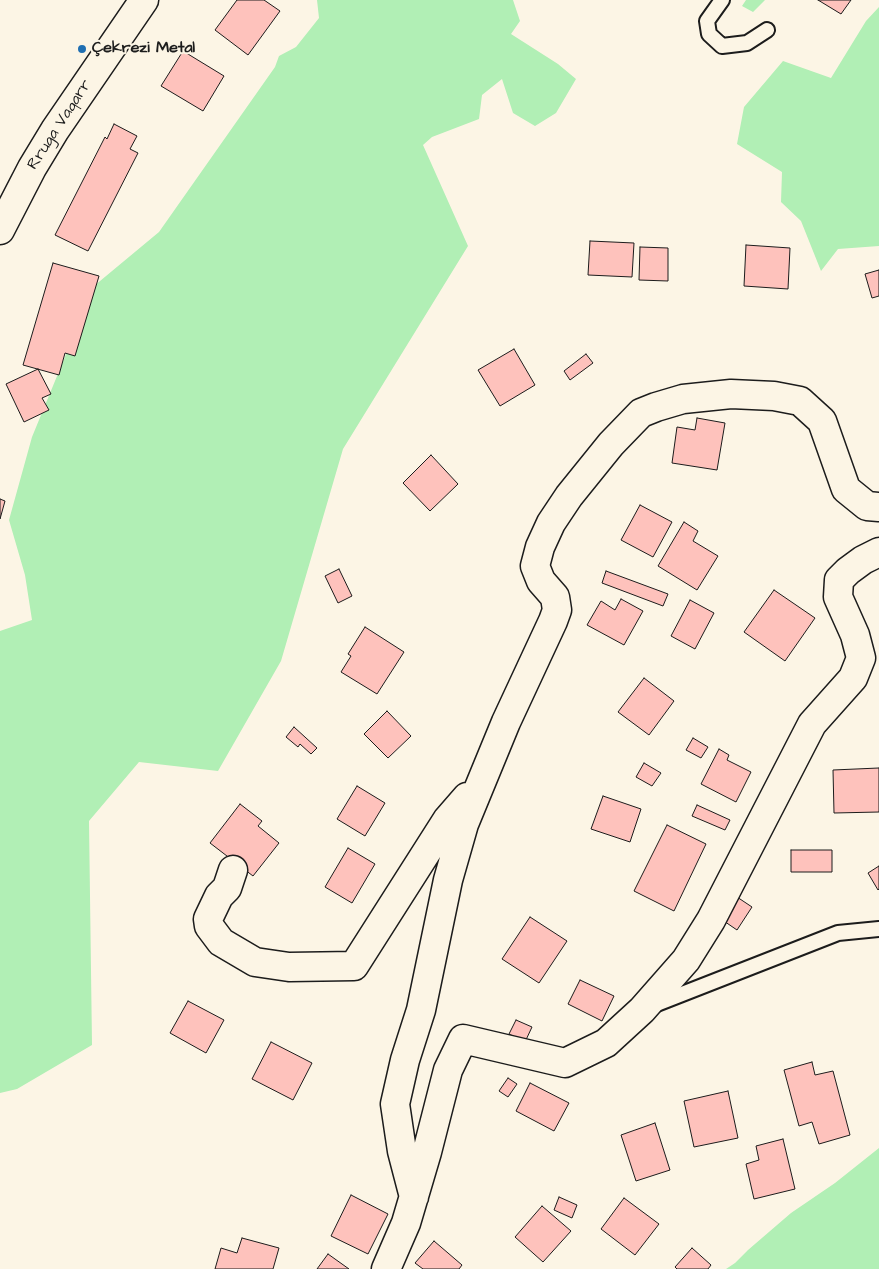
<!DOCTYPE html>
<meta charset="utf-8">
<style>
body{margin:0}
canvas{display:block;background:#fcf5e5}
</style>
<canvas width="879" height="1269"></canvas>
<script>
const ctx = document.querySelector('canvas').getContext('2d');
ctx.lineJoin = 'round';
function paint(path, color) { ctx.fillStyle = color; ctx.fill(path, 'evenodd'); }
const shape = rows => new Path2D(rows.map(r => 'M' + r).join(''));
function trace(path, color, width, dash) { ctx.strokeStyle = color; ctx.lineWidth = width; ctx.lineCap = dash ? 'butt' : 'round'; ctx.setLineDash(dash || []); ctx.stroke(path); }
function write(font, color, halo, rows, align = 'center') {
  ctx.font = font + ' "Architects Daughter",sans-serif'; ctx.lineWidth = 4; ctx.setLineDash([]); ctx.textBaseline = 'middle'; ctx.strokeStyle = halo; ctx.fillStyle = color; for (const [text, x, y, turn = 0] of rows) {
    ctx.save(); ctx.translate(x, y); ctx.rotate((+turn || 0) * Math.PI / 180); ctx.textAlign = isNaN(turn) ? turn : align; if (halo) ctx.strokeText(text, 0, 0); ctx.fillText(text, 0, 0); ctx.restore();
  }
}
const green = shape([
 [317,0,513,0,520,21,511,34,558,64,576,79,556,113,535,126,513,113,502,79,482,95,479,119,432,137,423,145,468,246,343,449,281,661,218,771,139,762,89,821,92,1045,17,1089,0,1093,0,631,32,620,25,575,9,520,32,437,94,286,159,232,275,67,279,56,296,47,319,18],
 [746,0,765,0,753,12,742,6],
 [879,7,879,246,838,249,821,271,801,221,781,202,782,172,737,144,744,107,783,61,831,78,866,21],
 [879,1148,879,1269,726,1269,735,1263,748,1250,791,1213,835,1183]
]);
const building = shape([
 [237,0,264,0,280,11,248,55,215,30,237,0],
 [818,0,851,0,841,14,818,0],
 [183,51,224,76,203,111,161,86,183,51],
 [114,124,137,136,130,149,138,153,88,251,55,235,105,137,107,139,114,124],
 [590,241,634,243,632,277,588,275,590,241],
 [746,245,790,248,788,289,744,286,746,245],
 [640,247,668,248,668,281,639,280,640,247],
 [53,263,99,276,75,356,65,353,59,375,23,365,53,263],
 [879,270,879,296,872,298,865,274,879,270],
 [514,349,535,385,500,406,478,370,514,349],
 [586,354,593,363,570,380,564,371,586,354],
 [38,369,51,394,42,398,49,410,24,422,6,384,38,369],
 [697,418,725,423,717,470,672,463,677,427,695,430,697,418],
 [431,455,458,484,430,511,403,483,431,455],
 [0,499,5,501,0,519,0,499],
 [640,505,672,522,653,557,621,540,640,505],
 [684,522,698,531,693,541,718,556,697,590,658,566,684,522],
 [339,569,352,596,338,603,325,576,339,569],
 [606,571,668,594,663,606,602,583,606,571],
 [774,590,815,618,785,661,744,632,774,590],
 [621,599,643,611,624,645,587,625,601,601,615,610,621,599],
 [690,600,714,613,695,649,671,636,690,600],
 [365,627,404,652,377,694,341,672,351,656,348,654,365,627],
 [644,678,674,701,649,735,618,712,644,678],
 [387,711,411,736,388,758,364,734,387,711],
 [294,727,317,748,311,754,300,744,298,747,286,737,294,727],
 [693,738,708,747,701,758,686,750,693,738],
 [719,749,729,755,727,760,751,772,736,802,701,784,719,749],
 [644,763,661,773,652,786,636,777,644,763],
 [879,768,879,812,834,813,833,770,879,768],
 [357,786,385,803,365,836,337,819,357,786],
 [603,796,641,809,630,842,591,829,603,796],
 [240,804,262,821,258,826,279,843,253,876,210,843,240,804],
 [697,805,730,820,725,830,692,816,697,805],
 [667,825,706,844,674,911,634,891,667,825],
 [348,848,375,864,352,903,325,887,348,848],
 [791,850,832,850,832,872,791,872,791,850],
 [879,866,879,889,878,890,868,873,879,866],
 [734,895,752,907,737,930,718,917,734,895],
 [530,917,567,941,539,983,502,959,530,917],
 [580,980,614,996,602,1021,568,1004,580,980],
 [188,1001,224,1020,206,1053,170,1033,188,1001],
 [516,1020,532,1027,525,1042,509,1034,516,1020],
 [271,1042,312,1063,293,1100,252,1079,271,1042],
 [812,1062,815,1075,833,1071,850,1135,819,1144,812,1122,799,1126,784,1070,812,1062],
 [508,1078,517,1084,508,1097,499,1091,508,1078],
 [530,1083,569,1103,554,1131,516,1111,530,1083],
 [728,1091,738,1138,694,1147,684,1101,728,1091],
 [655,1123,670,1170,636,1181,621,1135,655,1123],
 [783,1139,795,1189,754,1199,746,1164,759,1160,756,1146,783,1139],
 [351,1195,388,1214,368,1254,331,1236,351,1195],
 [559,1197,577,1205,572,1218,554,1210,559,1197],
 [624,1198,659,1224,635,1255,601,1229,624,1198],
 [542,1206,571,1231,543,1262,515,1237,542,1206],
 [242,1238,279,1248,273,1269,215,1269,221,1248,237,1253,242,1238],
 [434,1241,462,1265,459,1269,423,1269,415,1263,434,1241],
 [692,1248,711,1265,708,1269,677,1269,675,1267,692,1248],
 [328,1254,349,1269,317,1269,328,1254]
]);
const service = shape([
 [722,0,707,21,709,34,722,46,747,43,767,30],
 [654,1005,838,933,879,929]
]);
const minor = shape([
 [233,870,227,888,219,896,208,919,209,926,221,942,255,962,289,967,354,966,447,820,467,797],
 [414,1197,402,1151,395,1104,405,1060,421,1010,448,880,464,824,506,722,553,621,557,610,555,597,541,581,535,566,540,547,551,523,569,496,611,444,641,413,656,407,683,399,731,394,774,396,800,401,822,421,846,489,867,506,879,507],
 [386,1269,406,1223,427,1152,448,1070,463,1039,565,1063,606,1043,642,1010,686,960,711,920,812,724,853,678,861,658,855,635,838,597,839,580,848,571,863,560,879,552]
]);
const primary = shape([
 [0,230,32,168,55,130,144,0]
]);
const markers = [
 [82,49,5,"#1f6fb2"]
];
const poiNames = [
 ["Çekrezi Metal",92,49]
];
const streetNames = [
 ["Rruga Vaqarr",60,125,-57]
];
paint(green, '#b1efb5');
paint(building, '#fec2bc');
trace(building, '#1c1c1c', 1);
trace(service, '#1c1c1c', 18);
trace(minor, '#1c1c1c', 31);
trace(primary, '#1c1c1c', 31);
trace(service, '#fcf5e5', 14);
trace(minor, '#fcf5e5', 28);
trace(primary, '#fcf5e5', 28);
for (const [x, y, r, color] of markers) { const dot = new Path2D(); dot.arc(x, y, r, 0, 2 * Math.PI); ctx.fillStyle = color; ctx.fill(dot); trace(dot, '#fcf5e5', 2); }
write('bold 16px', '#1c1c1c', '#fcf5e5', poiNames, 'left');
write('16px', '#1c1c1c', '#fcf5e5', streetNames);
</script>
